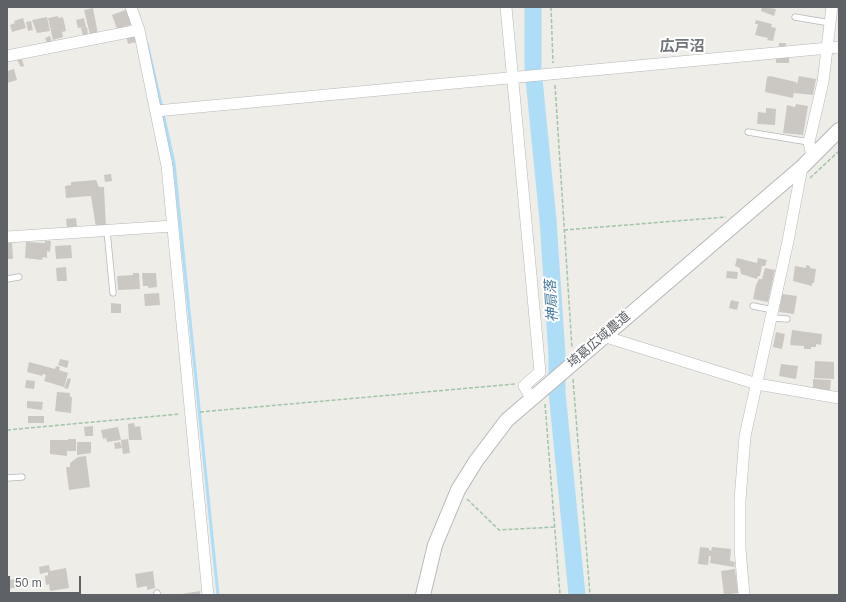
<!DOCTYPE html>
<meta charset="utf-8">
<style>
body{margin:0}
#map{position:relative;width:846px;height:602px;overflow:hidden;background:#efede7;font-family:Arial,sans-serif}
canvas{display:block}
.frame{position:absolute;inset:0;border:8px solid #5e6266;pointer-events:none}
.scale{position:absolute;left:8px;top:576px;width:73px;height:18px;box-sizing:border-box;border:2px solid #5e6266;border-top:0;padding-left:5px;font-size:12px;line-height:14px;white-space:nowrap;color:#5e6266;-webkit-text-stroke:3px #fff;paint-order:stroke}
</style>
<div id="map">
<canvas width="846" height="602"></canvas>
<div class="frame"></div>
<div class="scale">50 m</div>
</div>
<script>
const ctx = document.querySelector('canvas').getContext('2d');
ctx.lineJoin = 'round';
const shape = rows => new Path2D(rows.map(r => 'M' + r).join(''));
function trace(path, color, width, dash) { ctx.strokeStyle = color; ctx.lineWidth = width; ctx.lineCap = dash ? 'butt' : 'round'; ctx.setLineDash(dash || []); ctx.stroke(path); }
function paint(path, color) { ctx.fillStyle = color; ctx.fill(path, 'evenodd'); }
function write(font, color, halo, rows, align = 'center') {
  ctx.font = font + ' Arial,"Noto Sans JP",sans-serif'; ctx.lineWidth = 4; ctx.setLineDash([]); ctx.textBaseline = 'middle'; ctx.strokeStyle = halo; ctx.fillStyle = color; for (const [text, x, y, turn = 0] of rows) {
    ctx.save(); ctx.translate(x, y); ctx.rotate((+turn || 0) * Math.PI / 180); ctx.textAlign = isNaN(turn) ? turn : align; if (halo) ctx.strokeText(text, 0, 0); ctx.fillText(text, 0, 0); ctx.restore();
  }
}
const stream = shape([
 [147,43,162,108],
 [163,113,174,163,218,595]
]);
const river = shape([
 [533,7,533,69,548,220,557,355,557,392,577,595]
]);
const building = shape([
 [762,7,776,9,774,16,761,11],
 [93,8,98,34,90,35,84,10],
 [128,9,133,24,117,29,112,15],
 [58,16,58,18,63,17,66,31,62,32,63,37,53,40,48,18],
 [47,17,50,31,37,33,32,20],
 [23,18,26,28,12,32,10,25,15,23,14,21],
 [84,18,86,27,78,28,76,20],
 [756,20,772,24,771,27,776,28,773,41,767,40,768,38,755,35,758,24,755,24],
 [31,21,33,30,28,31,26,22],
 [87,27,88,35,83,37,81,28],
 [135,33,137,42,128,44,126,35],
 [50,36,52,42,47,43,45,38],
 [779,43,786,43,786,47,779,47],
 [776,57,789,57,789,63,776,63],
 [22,59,24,66,21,67,17,60],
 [14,69,17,80,7,83,7,71],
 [770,76,796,82,797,84,799,76,816,79,813,95,794,93,795,86,793,98,765,92,767,77],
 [796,104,808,106,803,135,783,133,787,105,795,107],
 [766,108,776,109,775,125,757,124,758,112,766,113],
 [111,174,112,181,105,182,104,175],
 [96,180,99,187,104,187,106,227,96,228,91,196,66,198,65,186,71,185,71,182],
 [76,218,77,226,67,228,66,219],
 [45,241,51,241,50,252,47,251,47,258,43,257,42,260,25,258,26,242,45,243],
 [7,243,12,243,13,259,7,259],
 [71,245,72,258,56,259,55,246],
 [737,258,757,263,758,258,767,260,765,266,762,266,760,276,758,276,757,279,741,274,740,268,735,266],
 [806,265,810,266,810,268,816,269,814,283,812,283,812,286,793,281,795,266,806,268],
 [66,267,67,281,57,281,56,268],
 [765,268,775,270,768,302,753,299,756,285,759,279,762,279],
 [727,271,738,272,737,279,726,278],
 [133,273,139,273,140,289,118,290,117,276,133,275],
 [142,273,156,273,157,287,148,288,148,286,143,286],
 [159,293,160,305,145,306,144,294],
 [782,294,797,296,794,314,779,312],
 [731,300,739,302,737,310,729,308],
 [111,303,121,304,121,313,111,313],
 [792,330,822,334,821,345,816,344,816,347,811,347,811,349,804,349,804,346,790,345],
 [776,332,785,334,782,349,773,347],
 [60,359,69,361,67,368,58,365],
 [815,361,834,362,834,379,814,378],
 [29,362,55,369,56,366,60,367,59,370,68,373,64,387,44,381,46,375,43,374,42,376,27,372],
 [781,364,798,366,796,379,779,376],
 [68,378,71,379,68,389,64,388],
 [813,379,831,380,830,390,813,389],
 [26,380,35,381,34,389,25,388],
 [57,392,70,393,70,397,72,397,71,413,55,411],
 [27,401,43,402,42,410,27,408],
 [28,416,44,416,44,423,28,423],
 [134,423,135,427,140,426,142,440,129,440,128,424],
 [93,426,93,436,85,436,84,427],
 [118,427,121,440,107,442,106,438,103,439,101,430],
 [68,439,76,439,76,451,67,451,67,456,50,454,50,440,68,440],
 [128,439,130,453,123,454,121,440],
 [77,442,91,442,91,453,77,455],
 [120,442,122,448,115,449,114,443],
 [86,456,90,487,69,490,66,467,70,467,70,463,78,457],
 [700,547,709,548,709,550,711,551,712,547,731,549,730,561,735,562,734,567,710,563,711,556,709,556,708,565,698,564],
 [49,565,50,571,66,568,69,588,50,591,49,584,46,585,45,576,48,575,48,572,40,574,39,567],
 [735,569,738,593,724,595,721,571],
 [153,571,155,588,147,590,147,586,137,588,135,574],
 [17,579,18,587,8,589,7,580],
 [200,591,200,595,182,595,182,594]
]);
const path = shape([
 [551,7,553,63],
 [555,85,572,348],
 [810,178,839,151],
 [564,230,726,217],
 [573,379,590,595],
 [545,404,560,595],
 [200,412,515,384],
 [7,430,180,414],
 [467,499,499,530,555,527]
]);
const service = shape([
 [795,17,830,23],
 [748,132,809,142],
 [107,231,113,293],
 [7,279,19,277],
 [753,306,773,310],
 [772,318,787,319],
 [7,478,22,477],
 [157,593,158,595]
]);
const minor = shape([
 [131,7,139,30,167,166,208,595],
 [506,7,540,372,524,386,531,398],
 [7,56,139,30],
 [156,111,839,47],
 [812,157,809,142,823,82,832,7],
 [7,237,173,226],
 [603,336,757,384,839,398],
 [744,595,740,549,740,500,745,436,788,241,802,167]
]);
const tertiary = shape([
 [423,595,435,545,458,490,476,461,507,420,802,167,839,130]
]);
const streetNames = [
 ["埼葛広域農道",599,340,-41]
];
const waterNames = [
 ["神扇落",552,301,-93]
];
const quarterNames = [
 ["広戸沼",682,47]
];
trace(stream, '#aeddf8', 3);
trace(river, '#aeddf8', 17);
paint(building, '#cbc8c4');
trace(service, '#b4b7ba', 7);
trace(minor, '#b4b7ba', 12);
trace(tertiary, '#b4b7ba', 16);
trace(path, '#9fc5a8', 1.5, [4, 2]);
trace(service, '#fff', 5.5);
trace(minor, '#fff', 11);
trace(tertiary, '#fff', 14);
write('13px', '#5e6266', '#fff', streetNames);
write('italic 14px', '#487aa1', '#fff', waterNames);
write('bold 15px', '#707478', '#fff', quarterNames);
</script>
